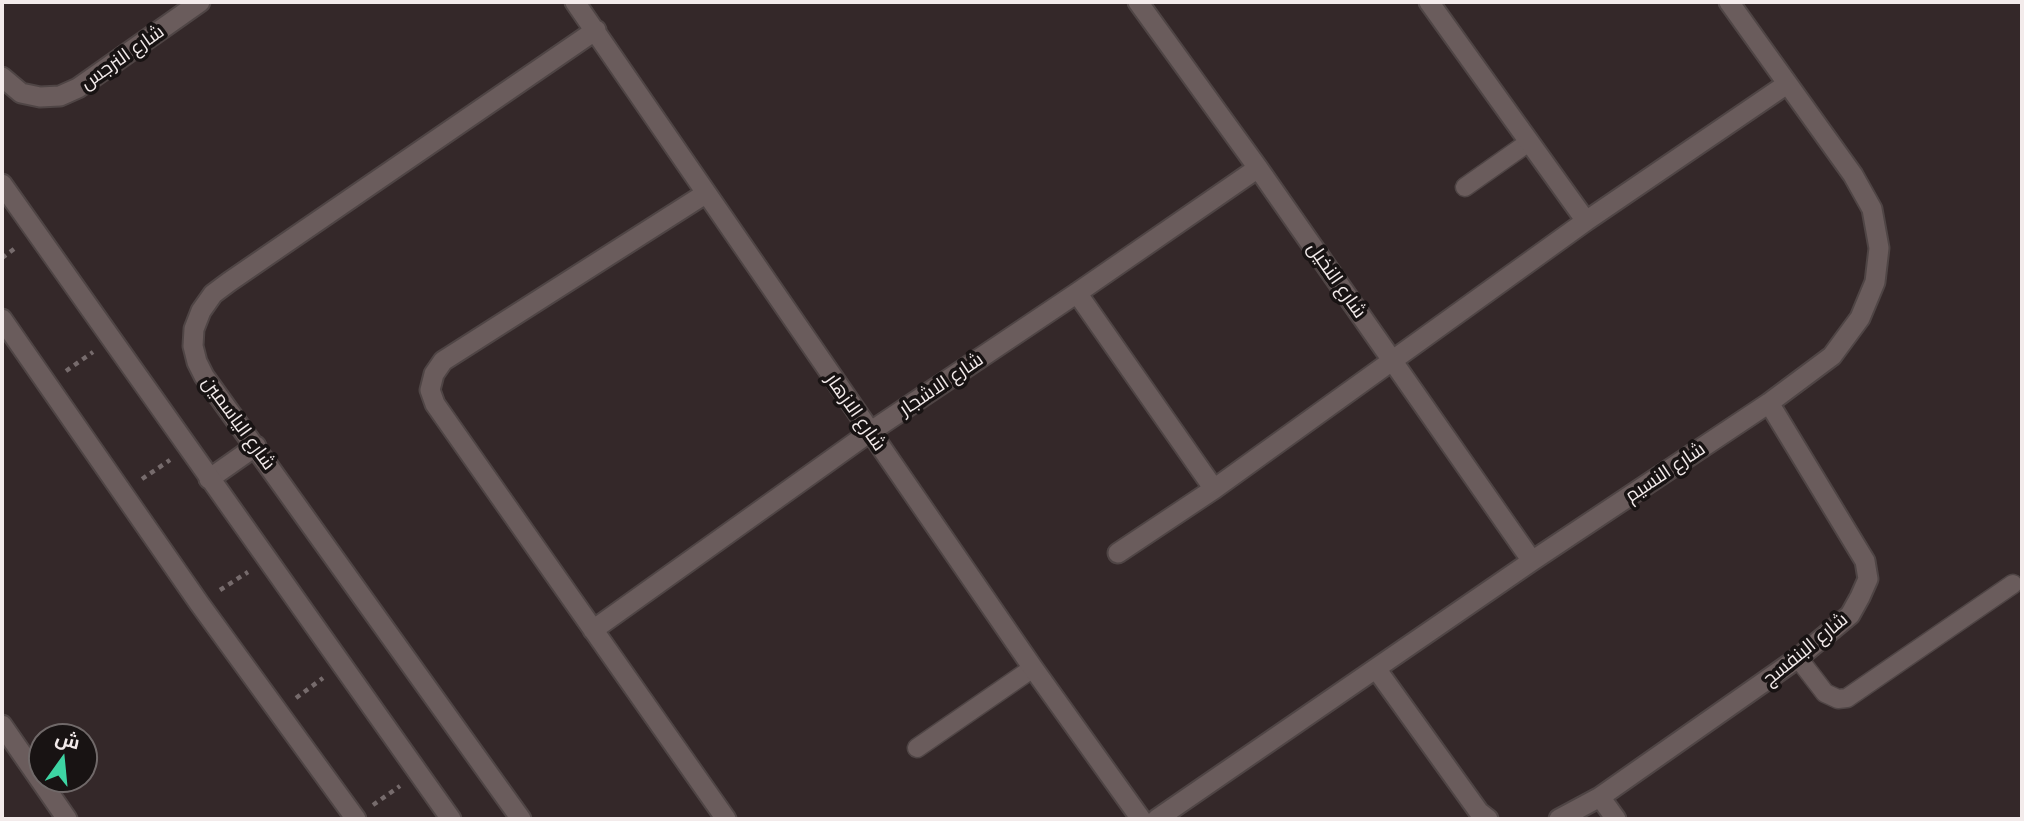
<!DOCTYPE html>
<meta charset="utf-8">
<style>
body{margin:0}
#map{position:relative;width:2024px;height:821px;overflow:hidden;background:#342829;font-family:Ubuntu,Cairo,sans-serif}
canvas{display:block}
.frame{position:absolute;inset:0;border:4px solid #f3ebeb;pointer-events:none}
.north{position:absolute;left:28px;top:723px;width:70px;height:70px;box-sizing:border-box;background:#181313;border:2px solid #706969;border-radius:50%;rotate:15deg;font-size:19px;font-weight:700;line-height:28px;text-align:center;color:#f3ebeb}
.north::after{content:'';display:block;margin:auto;width:24px;height:32px;background:#3dd4a3;clip-path:polygon(50% 0,100% 100%,50% 72%,0 100%)}
</style>
<div id="map">
<canvas width="2024" height="821"></canvas>
<div class="frame"></div>
<div class="north">ش</div>
</div>
<script>
const ctx = document.querySelector('canvas').getContext('2d');
ctx.lineJoin = 'round';
const shape = rows => new Path2D(rows.map(r => 'M' + r).join(''));
function trace(path, color, width, dash) { ctx.strokeStyle = color; ctx.lineWidth = width; ctx.lineCap = dash ? 'butt' : 'round'; ctx.setLineDash(dash || []); ctx.stroke(path); }
function write(font, color, halo, rows, align = 'center') {
  ctx.font = font + ' Ubuntu,Cairo,sans-serif'; ctx.lineWidth = 7; ctx.setLineDash([]); ctx.textBaseline = 'middle'; ctx.strokeStyle = halo; ctx.fillStyle = color; for (const [text, x, y, turn = 0] of rows) {
    ctx.save(); ctx.translate(x, y); ctx.rotate((+turn || 0) * Math.PI / 180); ctx.textAlign = isNaN(turn) ? turn : align; if (halo) ctx.strokeText(text, 0, 0); ctx.fillText(text, 0, 0); ctx.restore();
  }
}
const path = shape([
 [2,258,18,246],
 [66,371,93,352],
 [142,479,170,460],
 [220,590,248,572],
 [296,698,323,678],
 [373,805,400,786]
]);
const service = shape([
 [1465,187,1529,142],
 [1798,658,1825,693,1838,699,1847,698,2013,584],
 [917,748,1033,668]
]);
const minor = shape([
 [575,2,1033,668,1141,819],
 [1138,2,1258,168,1532,561],
 [1429,2,1586,221],
 [2,77,21,93,40,97,60,96,78,88,200,2],
 [705,194,443,361,434,374,430,390,435,404,726,819],
 [1077,293,1214,489],
 [209,479,256,446],
 [1118,553,1214,489,1586,221,1787,84],
 [593,630,870,432,1077,293,1258,168],
 [1377,670,1479,812,1488,819],
 [2,725,67,819],
 [1600,797,1616,819],
 [521,819,204,376,197,362,193,346,194,329,201,311,213,294,229,282,596,30],
 [1157,819,1532,561,1769,403,1832,356,1860,318,1875,282,1879,248,1872,209,1853,175,1729,2],
 [1559,819,1600,797,1798,658,1850,615,1860,597,1868,579,1865,561,1769,403]
]);
const tertiary = shape([
 [2,184,451,819],
 [2,319,199,603,356,819]
]);
const streetNames = [
 ["شارع النرجس",122,57,-35],
 ["شارع النخيل",1337,280,55],
 ["شارع الاشجار",941,384,-34],
 ["شارع الازهار",856,412,55],
 ["شارع الياسمين",239,423,54],
 ["شارع النسيم",1665,472,-34],
 ["شارع البنفسج",1805,649,-39]
];
trace(service, '#4f4545', 21);
trace(minor, '#4f4545', 23);
trace(tertiary, '#4f4545', 23);
trace(path, '#766b6c', 4.5, [5, 5]);
trace(service, '#6a5c5c', 18);
trace(minor, '#6a5c5c', 19);
trace(tertiary, '#6a5c5c', 19);
write('19px', '#f3ebeb', '#181313', streetNames);
</script>
